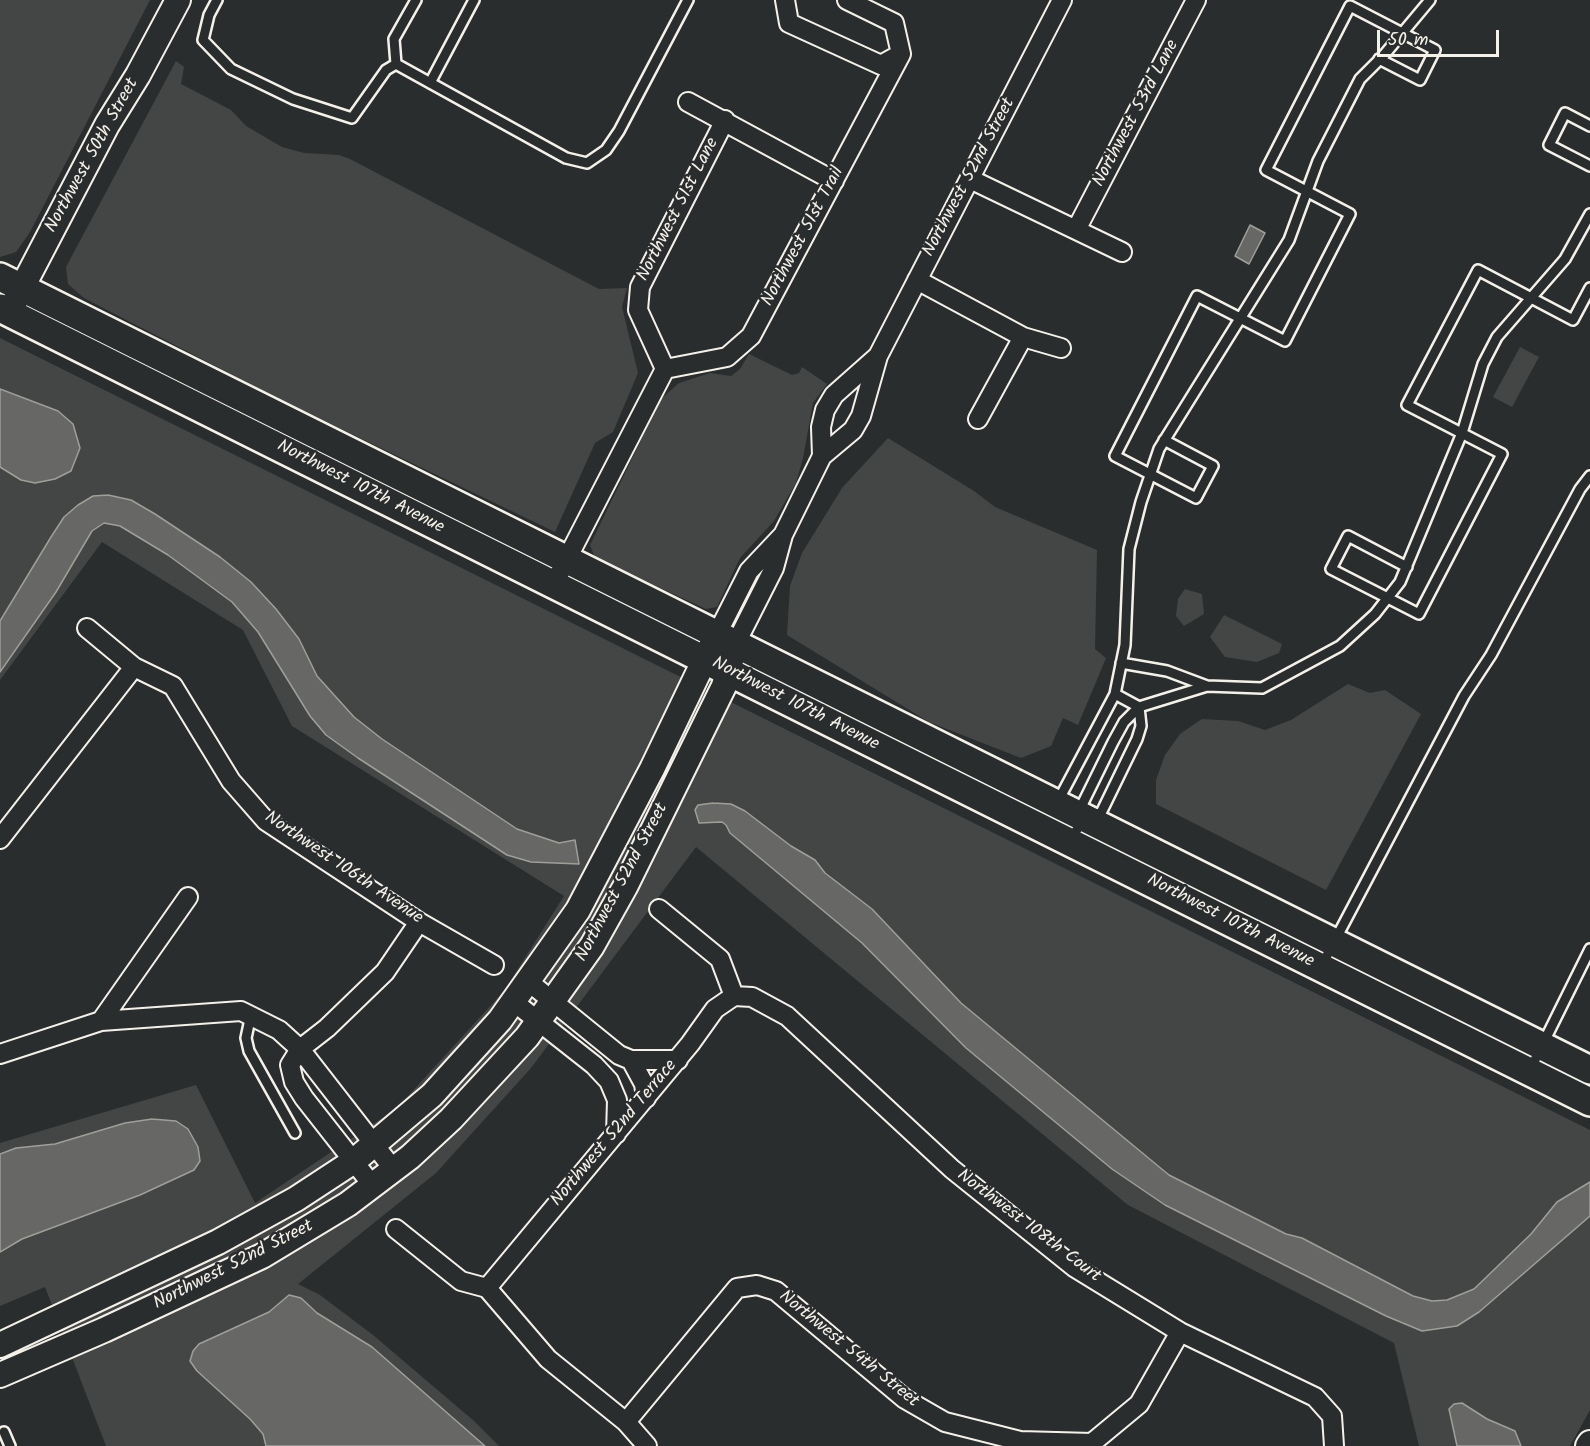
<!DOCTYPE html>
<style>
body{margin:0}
#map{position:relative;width:1590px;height:1446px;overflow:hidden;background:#2a2d2e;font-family:Kalam,sans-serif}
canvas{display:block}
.scale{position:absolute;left:1377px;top:30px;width:122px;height:27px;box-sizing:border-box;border:3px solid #f4f1e8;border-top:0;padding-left:8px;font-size:18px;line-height:21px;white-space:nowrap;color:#f4f1e8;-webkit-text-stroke:4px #2a2d2e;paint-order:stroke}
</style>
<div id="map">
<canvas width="1590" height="1446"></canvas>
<div class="scale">50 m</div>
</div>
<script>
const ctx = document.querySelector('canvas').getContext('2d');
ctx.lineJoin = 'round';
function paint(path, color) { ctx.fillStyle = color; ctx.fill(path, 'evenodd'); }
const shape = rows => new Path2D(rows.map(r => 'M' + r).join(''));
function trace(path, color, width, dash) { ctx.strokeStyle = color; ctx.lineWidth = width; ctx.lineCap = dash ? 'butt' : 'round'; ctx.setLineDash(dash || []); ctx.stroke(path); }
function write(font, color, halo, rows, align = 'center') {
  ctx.font = font + ' Kalam,sans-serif'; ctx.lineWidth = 5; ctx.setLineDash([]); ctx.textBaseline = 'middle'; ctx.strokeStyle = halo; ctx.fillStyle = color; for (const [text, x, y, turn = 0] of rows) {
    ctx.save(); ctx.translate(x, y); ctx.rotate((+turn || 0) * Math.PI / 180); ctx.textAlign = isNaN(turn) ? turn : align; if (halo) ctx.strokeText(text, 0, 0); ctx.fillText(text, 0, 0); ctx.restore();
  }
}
const green = shape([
 [0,0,150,0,30,232,16,252,0,257],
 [176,61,184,67,181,84,231,110,246,126,282,147,304,153,339,155,350,159,599,289,627,288,622,307,638,373,613,432,595,443,555,532,281,400,84,298,68,284,66,267],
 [0,338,1590,1130,1590,1410,1570,1446,1419,1446,1394,1343,1128,1205,696,847,531,1068,436,1173,298,1284,320,1295,373,1335,474,1421,499,1446,106,1446,45,1287,0,1306,0,1143,196,1085,255,1203,397,1108,504,991,564,896,292,726,243,630,102,542,0,680],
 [1520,347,1539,357,1512,407,1493,397],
 [749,354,792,375,799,373,802,367,827,384,813,403,803,458,796,483,774,521,740,558,717,607,706,609,595,558,590,545,661,399,679,383,710,373,731,376,740,369],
 [888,438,974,491,995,507,1097,550,1095,649,1106,658,1078,725,1063,718,1051,746,1021,758,929,722,787,635,790,586,802,553,842,488],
 [1185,589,1202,594,1204,614,1184,626,1176,616,1178,599],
 [1224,615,1282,644,1279,653,1257,662,1225,657,1210,637],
 [1348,684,1370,693,1385,690,1421,714,1326,890,1156,804,1156,780,1165,755,1180,734,1202,719,1238,721,1265,730,1291,720]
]);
const water = shape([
 [1250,225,1265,233,1249,264,1235,256,1250,225],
 [0,389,58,411,73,424,80,448,71,471,55,479,35,483,21,480,0,467,0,389],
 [108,495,131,500,155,514,220,557,251,582,276,609,299,639,317,676,354,717,382,739,517,829,559,843,575,840,579,864,531,862,507,855,358,758,326,735,310,716,258,632,232,602,168,555,120,526,104,523,92,531,56,592,0,672,0,621,51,537,64,517,78,505,93,496,108,495],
 [713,803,731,804,745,811,791,846,815,860,825,873,872,909,961,1003,1169,1175,1286,1234,1302,1238,1413,1296,1432,1301,1447,1300,1474,1289,1531,1234,1557,1202,1590,1182,1590,1216,1479,1312,1457,1326,1422,1331,1386,1316,1165,1205,1112,1169,966,1048,862,943,730,833,726,825,722,822,699,823,695,810,698,805,713,803],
 [152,1119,176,1121,188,1129,198,1147,200,1161,194,1170,140,1195,22,1239,0,1252,0,1154,16,1148,55,1144,125,1123,152,1119],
 [289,1295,301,1298,317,1313,372,1347,485,1446,266,1446,263,1434,250,1419,197,1371,190,1361,193,1351,199,1344,269,1312,289,1295],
 [1462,1403,1487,1419,1515,1431,1521,1446,1457,1446,1449,1409,1454,1404,1462,1403]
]);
const service = shape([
 [217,0,209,15,203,40,231,69,293,99,352,118,386,70,396,64],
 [416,0,394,39,396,64,566,158,587,163,606,150,619,131,688,0],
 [430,83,474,0],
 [1590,126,1565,113,1549,145,1590,166],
 [1164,440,1213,466,1196,498,1115,456,1197,296,1285,341,1350,214,1266,170,1350,6,1435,50,1420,80,1379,59],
 [1407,567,1348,536,1331,569,1419,614,1502,454,1407,405,1478,270,1573,320,1590,288],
 [1121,663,1167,671,1207,686,1262,688,1340,646,1375,614,1400,582,1462,433,1483,364,1497,337,1565,259,1590,214],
 [1057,803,1115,694,1125,645,1129,549,1141,502,1159,449,1289,240,1318,161,1360,79,1384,55,1430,0],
 [1092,815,1101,813,1137,739,1141,726,1139,707,1207,686],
 [1070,841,1084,818,1083,803,1113,742,1124,722,1139,707,1115,694],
 [1322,965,1464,696,1491,655,1580,489,1590,476],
 [254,1017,249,1024,246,1038,249,1051,295,1133],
 [1530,1070,1590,949],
 [4,1432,10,1446]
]);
const minor = shape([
 [785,0,789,23,881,65,901,54],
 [847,0,894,23,901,54],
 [688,102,834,181],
 [970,179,1122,252],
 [1077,228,1196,0],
 [917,280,1023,337,1061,348],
 [665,369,727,357,751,336,901,54],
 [665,369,638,310,640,287,725,120],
 [978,419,1023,337],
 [822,456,821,427,825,410,834,395,878,356],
 [554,584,665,369],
 [87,628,134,667,173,686,231,781,266,821,419,922,494,965],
 [717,634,749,571,782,536],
 [736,643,774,568,783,535,822,456,853,430,861,416,878,356,1062,0],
 [0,839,134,667],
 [659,909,720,959,734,996],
 [529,982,619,1055,631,1060,678,1060],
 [514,1002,594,1065,609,1081,617,1100,616,1134],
 [101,1021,188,897],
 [0,1054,101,1021,241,1011,279,1030,300,1049,394,1170],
 [631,1060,644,1084,646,1098],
 [373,1186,304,1098,294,1082,290,1065,300,1049,327,1028,385,972,419,922],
 [396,1229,461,1281,487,1288,548,1359,626,1422,647,1446],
 [487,1288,690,1044,715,1009,734,996,752,997,787,1016,952,1169,1074,1267,1180,1332,1315,1397,1332,1416,1334,1446],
 [626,1422,737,1288,757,1285,776,1291,905,1399,945,1422,1020,1441,1092,1443,1139,1404,1180,1332]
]);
const tertiary = shape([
 [13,305,107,125,138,75,178,0],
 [0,1345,218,1242,296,1199,354,1161,432,1095,500,1020,578,910,652,769,717,634],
 [0,1375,104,1330,262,1256,348,1204,410,1157,451,1119,527,1037,592,946,625,887,724,686,733,653],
 [1588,1446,1590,1443]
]);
const secondary = shape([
 [0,277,1590,1070],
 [0,308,1590,1102]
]);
const streetNames = [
 ["Northwest 53rd Lane",1137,114,-62],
 ["Northwest 50th Street",93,156,-61],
 ["Northwest 52nd Street",970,178,-62],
 ["Northwest 51st Lane",679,210,-63],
 ["Northwest 51st Trail",804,237,-62],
 ["Northwest 107th Avenue",360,488,27],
 ["Northwest 107th Avenue",795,705,27],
 ["Northwest 106th Avenue",343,869,34],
 ["Northwest 52nd Street",623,883,-62],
 ["Northwest 107th Avenue",1230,922,27],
 ["Northwest 52nd Terrace",615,1134,-50],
 ["Northwest 108th Court",1028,1227,37],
 ["Northwest 52nd Street",234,1266,-27],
 ["Northwest 54th Street",848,1350,39]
];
paint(green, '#444645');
paint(water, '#676866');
trace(water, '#9f9f9a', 1.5);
trace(service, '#f4f1e8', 14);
trace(minor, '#f4f1e8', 22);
trace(tertiary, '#f4f1e8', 28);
trace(secondary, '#f4f1e8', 32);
trace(service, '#2a2d2e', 9);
trace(minor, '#2a2d2e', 18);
trace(tertiary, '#2a2d2e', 24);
trace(secondary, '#2a2d2e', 27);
write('18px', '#f4f1e8', '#2a2d2e', streetNames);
</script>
